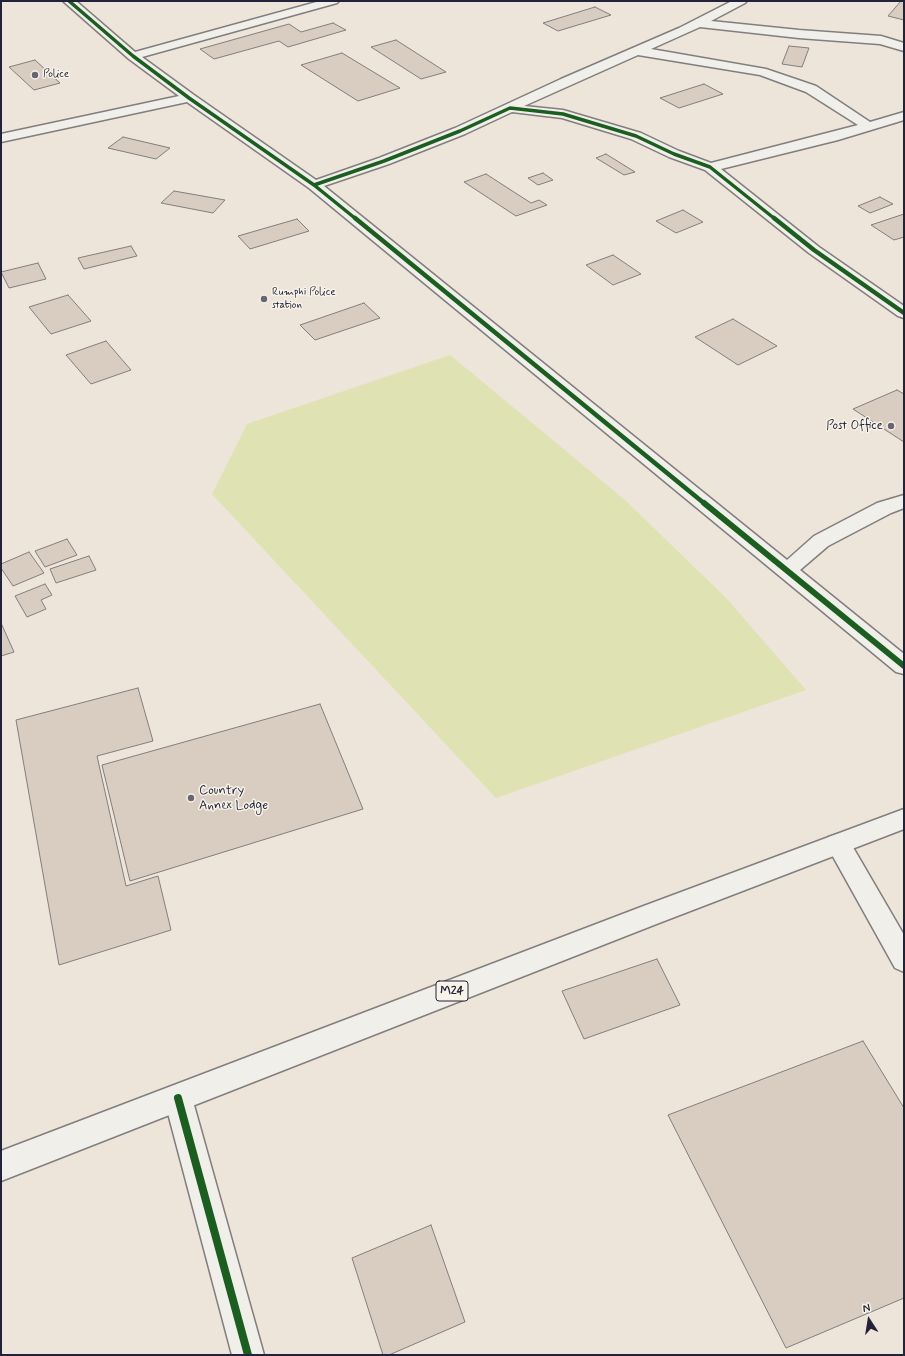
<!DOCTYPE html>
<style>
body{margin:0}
#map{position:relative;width:905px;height:1356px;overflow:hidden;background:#ede4da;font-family:Mynerve,sans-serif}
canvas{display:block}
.frame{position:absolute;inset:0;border:2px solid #22223b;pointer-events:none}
.north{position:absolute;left:849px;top:1300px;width:40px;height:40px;-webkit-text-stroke:3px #f7f3e8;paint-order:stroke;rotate:348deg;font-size:11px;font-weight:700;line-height:16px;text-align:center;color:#22223b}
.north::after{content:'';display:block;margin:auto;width:14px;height:18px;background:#22223b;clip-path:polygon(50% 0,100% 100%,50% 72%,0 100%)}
</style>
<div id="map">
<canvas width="905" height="1356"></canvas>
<div class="frame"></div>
<div class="north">N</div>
</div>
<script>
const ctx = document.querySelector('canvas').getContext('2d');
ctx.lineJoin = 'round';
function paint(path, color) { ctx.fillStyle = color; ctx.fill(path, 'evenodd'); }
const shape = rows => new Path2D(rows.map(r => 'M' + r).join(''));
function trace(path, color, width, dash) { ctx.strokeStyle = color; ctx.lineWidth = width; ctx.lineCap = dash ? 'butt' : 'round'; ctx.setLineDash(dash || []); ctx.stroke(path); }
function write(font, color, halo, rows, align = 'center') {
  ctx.font = font + ' Mynerve,sans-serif'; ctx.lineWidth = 3; ctx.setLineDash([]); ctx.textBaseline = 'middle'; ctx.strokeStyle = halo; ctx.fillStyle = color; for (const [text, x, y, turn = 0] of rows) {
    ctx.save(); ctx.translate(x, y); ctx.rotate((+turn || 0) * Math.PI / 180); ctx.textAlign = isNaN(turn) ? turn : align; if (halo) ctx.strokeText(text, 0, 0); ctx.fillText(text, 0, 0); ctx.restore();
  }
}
const green = shape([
 [450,355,625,500,727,599,806,690,496,798,212,494,247,424]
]);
const building = shape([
 [901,1,904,2,904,20,888,16,901,1],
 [595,7,611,15,558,31,543,23,595,7],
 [333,23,346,30,288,47,279,41,214,59,200,49,289,24,301,32,333,23],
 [396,40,446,72,421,79,371,47,396,40],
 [789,46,809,48,802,67,782,64,789,46],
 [342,53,400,88,358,101,301,65,342,53],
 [35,60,60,83,34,90,9,67,35,60],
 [704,84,723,94,679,108,660,98,704,84],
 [123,137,170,148,156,159,108,148,123,137],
 [606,154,635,172,624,175,596,158,606,154],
 [543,173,553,180,538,185,528,178,543,173],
 [486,174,531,203,539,200,547,205,516,216,464,182,486,174],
 [174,191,225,200,213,213,161,203,174,191],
 [880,197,893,204,870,213,858,206,880,197],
 [683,210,703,222,676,233,656,221,683,210],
 [904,214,904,237,894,240,871,225,904,214],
 [297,219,309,231,250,249,238,236,297,219],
 [131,246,137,256,84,269,78,258,131,246],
 [613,255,641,274,613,285,586,265,613,255],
 [38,263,46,279,9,288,1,272,38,263],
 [68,295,91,321,51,334,29,307,68,295],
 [364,303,380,318,315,340,300,325,364,303],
 [733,319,777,346,738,365,695,337,733,319],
 [106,341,131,370,91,384,66,355,106,341],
 [897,390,904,394,904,442,853,409,897,390],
 [67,539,77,555,45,567,35,551,67,539],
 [29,552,44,573,13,586,1,568,1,564,29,552],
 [89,556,96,570,56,583,50,569,89,556],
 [45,584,52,595,41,600,46,609,27,617,15,596,45,584],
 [1,623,14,652,1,656,1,623],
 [138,688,153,741,97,756,126,886,158,876,171,930,59,965,16,720,138,688],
 [320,704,363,809,130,881,102,765,320,704],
 [657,959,680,1005,584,1039,562,991,657,959],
 [863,1041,904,1108,904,1298,786,1348,668,1115,863,1041],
 [431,1225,465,1322,389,1355,383,1355,352,1258,431,1225]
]);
const minor = shape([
 [63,1,76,1,135,52,320,1,339,1,337,3,142,57,194,95,316,180,379,158,455,128,561,79,679,28,732,1,747,1,745,3,711,21,799,30,881,36,904,43,904,51,880,44,799,38,700,27,651,49,766,69,816,86,870,122,904,112,904,120,838,140,721,169,819,247,904,306,904,318,898,316,809,253,705,170,669,157,631,139,562,118,512,112,465,134,389,164,324,186,787,560,814,536,877,503,904,495,904,508,891,513,828,546,800,570,904,654,904,674,896,672,309,188,187,102,1,142,1,134,179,96,129,59,63,1],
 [638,55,760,75,806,92,858,125,711,163,679,151,641,133,563,110,524,106,638,55],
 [838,834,847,837,904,935,904,972,895,968,826,844,829,837,838,834],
 [178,1084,188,1088,192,1098,264,1355,232,1355,164,1098,168,1088,178,1084]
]);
const primary = shape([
 [904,809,904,829,659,923,1,1181,1,1151,641,907,904,809]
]);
const cyclewayFar3 = shape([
 [69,1,133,56,189,98,314,185,356,219],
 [314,185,384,161,460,131,510,108,563,114,636,136,674,154,710,167,775,219]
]);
const cyclewayFar2 = shape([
 [355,218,705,504],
 [774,218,814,250,904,313]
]);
const cyclewayFar1 = shape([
 [704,503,904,666]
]);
const cycleway = shape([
 [178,1098,248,1355]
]);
const markers = [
 [35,75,4,"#696673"],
 [264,299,4,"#696673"],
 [891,426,4,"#696673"],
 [191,798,4,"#696673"]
];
const farPoinames = [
 ["Police",43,75],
 ["Rumphi Police",272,293],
 ["station",272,306]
];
const shields = [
 [452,991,32]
];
const shieldNames = [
 ["M24",452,991]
];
const poiNames = [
 ["Post Office",883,426],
 ["Country",199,791,"left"],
 ["Annex Lodge",199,806,"left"]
];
paint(green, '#dfe2b3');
paint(building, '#d9cdc2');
trace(building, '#827e7e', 1);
trace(minor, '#827e7e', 3);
trace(primary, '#827e7e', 3);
paint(minor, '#f1efea');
paint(primary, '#f1efea');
trace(cyclewayFar3, '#1b5e20', 3.5);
trace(cyclewayFar2, '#1b5e20', 4.5);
trace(cyclewayFar1, '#1b5e20', 6);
trace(cycleway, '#1b5e20', 8);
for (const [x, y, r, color] of markers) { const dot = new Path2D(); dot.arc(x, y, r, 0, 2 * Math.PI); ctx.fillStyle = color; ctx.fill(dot); trace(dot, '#f7f3e8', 1.5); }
write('11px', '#22223b', '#f7f3e8', farPoinames, 'left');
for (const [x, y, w] of shields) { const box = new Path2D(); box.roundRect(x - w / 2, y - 10, w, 20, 3); ctx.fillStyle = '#f7f3e8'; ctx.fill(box); trace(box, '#22223b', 1); }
write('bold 12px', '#22223b', null, shieldNames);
write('13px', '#22223b', '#f7f3e8', poiNames, 'right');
</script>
